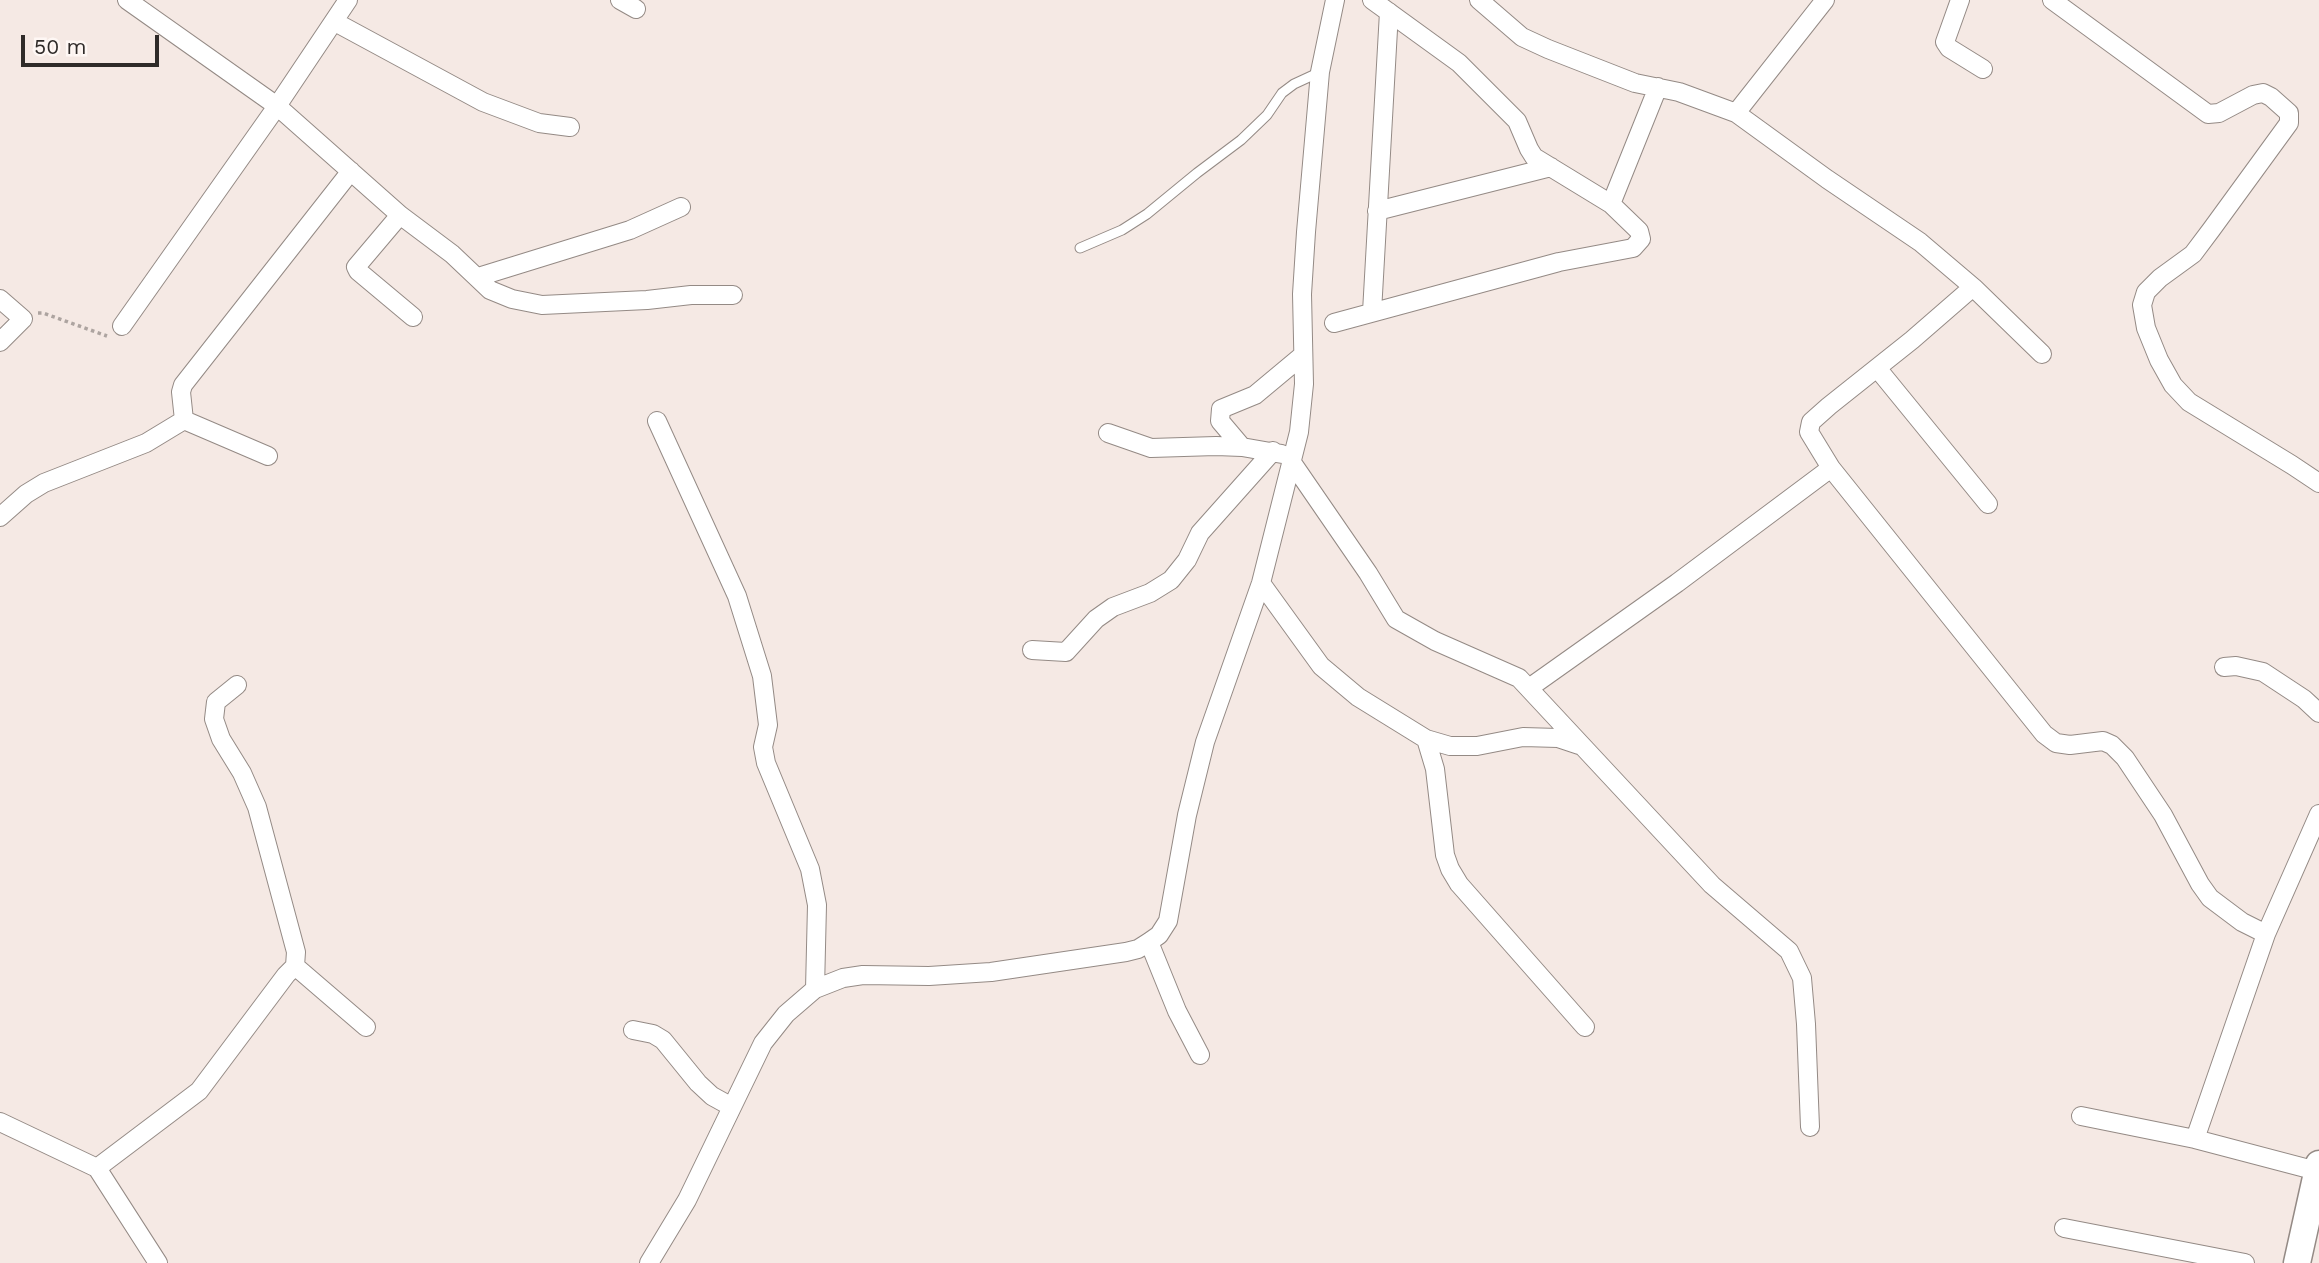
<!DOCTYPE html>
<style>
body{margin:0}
#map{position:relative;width:2319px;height:1263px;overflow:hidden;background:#f5e9e4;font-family:"Work Sans",sans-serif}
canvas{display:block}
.scale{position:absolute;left:21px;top:35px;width:138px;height:32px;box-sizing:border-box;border:4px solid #2f2b29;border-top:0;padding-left:9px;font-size:21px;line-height:24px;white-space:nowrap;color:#2f2b29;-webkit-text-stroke:5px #fef7f4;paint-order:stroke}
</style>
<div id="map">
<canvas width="2319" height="1263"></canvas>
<div class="scale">50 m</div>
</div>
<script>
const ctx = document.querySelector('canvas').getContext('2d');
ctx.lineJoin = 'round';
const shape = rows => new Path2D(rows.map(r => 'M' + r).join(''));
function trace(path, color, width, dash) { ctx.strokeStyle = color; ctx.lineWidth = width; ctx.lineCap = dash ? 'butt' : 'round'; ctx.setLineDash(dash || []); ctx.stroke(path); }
const path = shape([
 [38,313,43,313,107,336]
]);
const lane = shape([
 [1080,248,1122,230,1147,214,1197,173,1241,140,1267,115,1282,93,1294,84,1320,72]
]);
const street = shape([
 [127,0,277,106,400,215,452,254,490,290,512,299,542,305,647,300,691,295,733,295],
 [620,0,636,9],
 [1479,0,1522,37,1548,49,1635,83,1679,92,1736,113,1827,179,1920,242,1973,287,2042,354],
 [1960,0,1945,42,1949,48,1983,69],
 [2052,0,2208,114,2219,113,2253,95,2263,93,2271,97,2289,113,2289,123,2211,230,2193,254,2160,278,2146,292,2142,305,2146,328,2159,360,2173,385,2189,402,2292,465,2319,483],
 [335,22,483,102,539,123,570,127],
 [1736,113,1825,0],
 [1611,204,1658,87],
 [1377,211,1551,167],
 [400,215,356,267,358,271,413,317],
 [478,277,630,230,681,207],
 [1973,287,1912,340,1829,406,1811,422,1809,432,1831,468,2044,734,2056,743,2070,745,2103,741,2112,745,2125,758,2163,815,2200,884,2210,898,2242,922,2266,934],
 [0,299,23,319,0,342],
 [1372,312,1389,12],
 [1334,323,1559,262,1633,248,1641,239,1639,231,1611,204,1534,157,1529,149,1517,121,1459,63,1372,0],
 [122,326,273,112,348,0],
 [1877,368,1988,504],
 [184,420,268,456],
 [657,421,737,596,762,676,768,725,763,747,766,763,810,869,817,905,815,989],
 [1108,433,1151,448,1216,446,1242,447,1282,454],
 [1242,447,1220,421,1221,409,1255,395,1303,355],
 [1291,461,1368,573,1396,619,1435,641,1519,678,1712,885,1789,951,1802,978,1806,1024,1810,1127],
 [0,517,26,494,44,483,146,443,184,420,181,392,183,385,351,171],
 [1261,583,1321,666,1358,697,1426,739,1450,746,1477,746,1523,737,1558,738,1579,745],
 [1032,650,1066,652,1096,619,1113,607,1150,593,1171,580,1187,560,1200,533,1273,451],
 [2224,667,2236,666,2263,672,2304,699,2319,713],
 [237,685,216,702,214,719,221,739,242,773,257,807,296,952,295,966],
 [1529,688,1677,583,1831,468],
 [1426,739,1435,769,1445,855,1450,869,1459,884,1585,1027],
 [1149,942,1177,1011,1200,1055],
 [633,1030,653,1034,663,1040,698,1083,712,1096,732,1107],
 [2081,1116,2195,1139,2317,1171],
 [0,1122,97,1168,158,1263],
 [2195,1139,2266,934,2319,814],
 [97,1168,199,1091,286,975,295,966,366,1027],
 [2064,1228,2245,1263],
 [649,1263,687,1200,763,1043,786,1014,815,989,843,978,863,975,929,976,991,972,1126,952,1138,949,1149,942,1159,935,1168,921,1187,815,1205,742,1261,583,1299,432,1304,384,1302,294,1306,232,1320,72,1335,0]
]);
const secondary = shape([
 [2297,1263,2319,1164]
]);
trace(lane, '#948a85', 11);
trace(street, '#948a85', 20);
trace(secondary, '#948a85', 29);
trace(path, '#ada4a0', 3.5, [3.5, 3.5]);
trace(lane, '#fff', 9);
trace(street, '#fff', 18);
trace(secondary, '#fff', 26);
</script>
